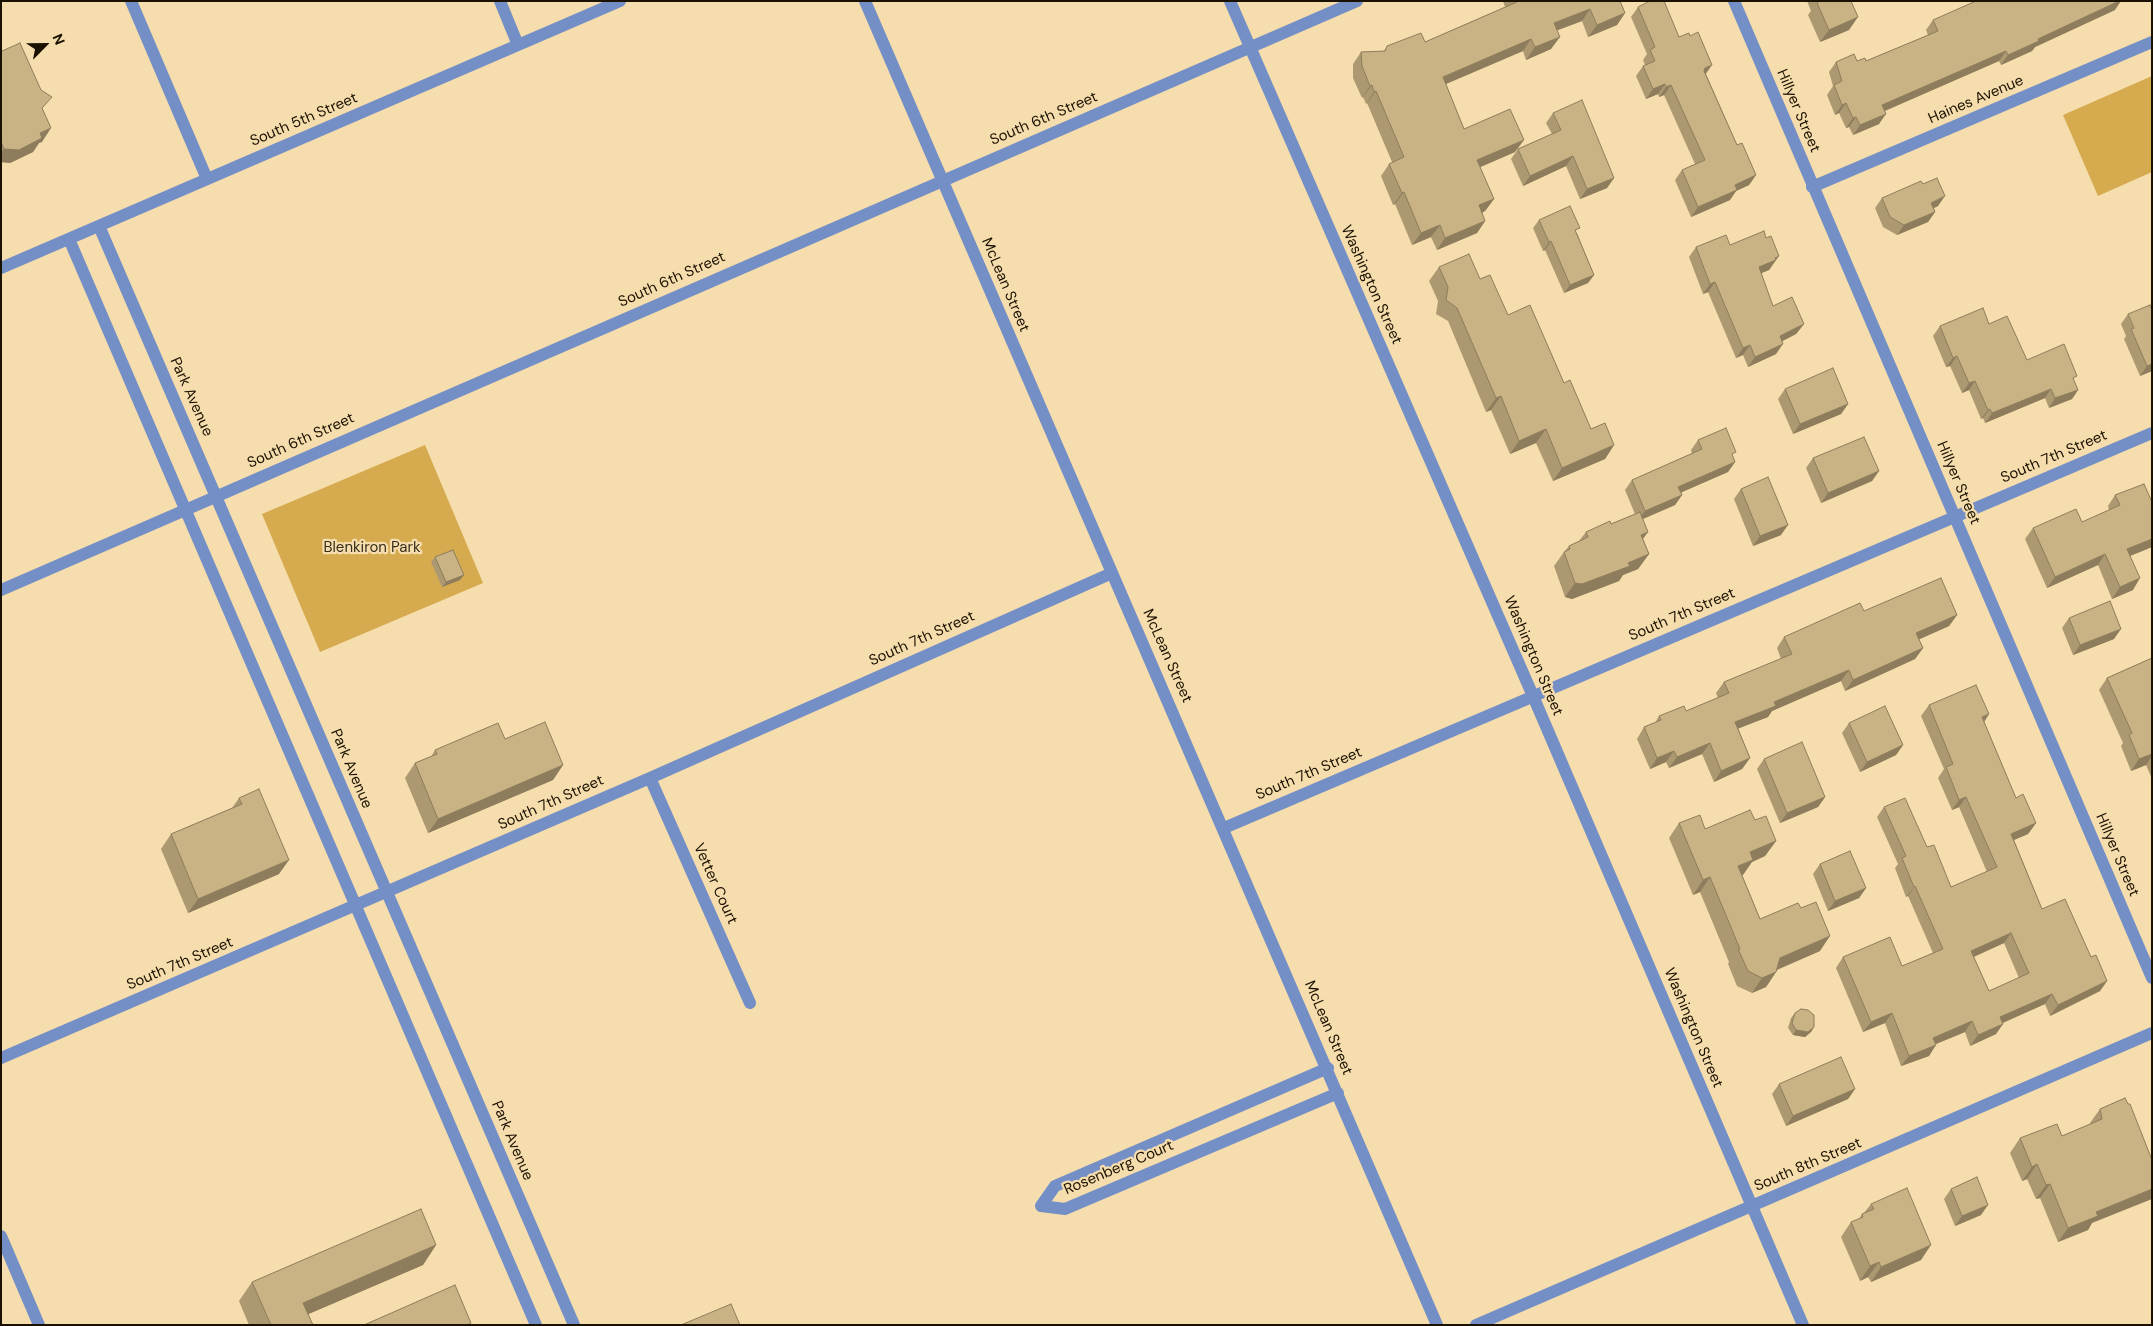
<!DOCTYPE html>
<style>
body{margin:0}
#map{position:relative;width:2153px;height:1326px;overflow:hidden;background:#f6ddad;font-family:"DM Sans",sans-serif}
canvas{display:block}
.frame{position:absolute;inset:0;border:2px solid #1a1101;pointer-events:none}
.north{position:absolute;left:20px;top:20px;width:50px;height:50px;-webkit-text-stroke:4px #f6ddad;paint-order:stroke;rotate:67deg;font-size:14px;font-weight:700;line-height:20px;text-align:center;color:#1a1101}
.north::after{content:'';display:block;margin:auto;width:18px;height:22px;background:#1a1101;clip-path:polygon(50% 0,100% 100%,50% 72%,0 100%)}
</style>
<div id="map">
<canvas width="2153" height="1326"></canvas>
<div class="frame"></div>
<div class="north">N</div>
</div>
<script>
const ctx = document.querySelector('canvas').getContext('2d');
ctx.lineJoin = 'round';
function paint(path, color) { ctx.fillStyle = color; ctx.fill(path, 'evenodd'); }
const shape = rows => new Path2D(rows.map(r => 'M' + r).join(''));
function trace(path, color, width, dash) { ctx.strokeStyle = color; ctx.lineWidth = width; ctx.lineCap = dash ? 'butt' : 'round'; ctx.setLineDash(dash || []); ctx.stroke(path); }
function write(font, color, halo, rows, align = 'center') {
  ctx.font = font + ' "DM Sans",sans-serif'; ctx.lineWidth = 4.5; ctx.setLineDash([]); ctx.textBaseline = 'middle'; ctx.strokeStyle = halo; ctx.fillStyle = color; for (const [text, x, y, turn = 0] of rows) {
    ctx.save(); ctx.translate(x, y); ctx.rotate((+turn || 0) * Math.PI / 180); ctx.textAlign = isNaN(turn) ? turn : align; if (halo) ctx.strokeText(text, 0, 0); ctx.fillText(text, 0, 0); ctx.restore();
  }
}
const green = shape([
 [2152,76,2152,172,2098,196,2063,115],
 [425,445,483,583,320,652,262,514]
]);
const minor = shape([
 [131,1,207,179],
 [500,1,518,45],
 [865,1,1437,1325],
 [1230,1,1533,696,1803,1325],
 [1734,1,2152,978],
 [1812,187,2152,42],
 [99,226,574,1325],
 [69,239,536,1325],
 [1,268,620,1],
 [1,590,1357,1],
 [650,778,750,1003],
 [1224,828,2152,433],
 [1,1058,650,778,1112,573],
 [1328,1068,1055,1186,1041,1206,1065,1209,1338,1093],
 [1,1236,39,1325],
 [1476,1325,2152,1033]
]);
const wall = shape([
 [1503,1,1620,1,1625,13,1617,25,1588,37,1582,21,1557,30,1551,49,1526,60,1523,51,1446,84,1464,129,1515,152,1480,167,1494,199,1485,211,1482,213,1485,221,1477,233,1437,250,1431,237,1412,245,1395,204,1393,205,1381,176,1389,164,1392,162,1367,103,1366,104,1363,97,1362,98,1353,78,1353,64,1361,52,1384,51,1387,46,1425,42,1505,7],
 [1807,1,1851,1,1849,30,1820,42,1808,15,1811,11],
 [1638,7,1679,37,1706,74,1737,145,1756,175,1749,185,1736,191,1730,200,1691,217,1675,180,1682,170,1695,164,1664,95,1659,97,1658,94,1646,99,1636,76,1643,66,1645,65,1643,60,1647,54,1631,17],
 [2115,10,2035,47,2032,51,2001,65,1999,61,1885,111,1879,124,1853,135,1849,127,1846,128,1839,113,1835,115,1827,95,1833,86,1829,72,1836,62,1866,61,1928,35,1926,30,1933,20],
 [1,49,43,110,42,142,39,143,33,152,10,163,1,162],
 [1553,113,1614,178,1607,188,1580,199,1566,166,1523,186,1511,159,1518,149,1552,134,1546,123],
 [1923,184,1938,206,1934,208,1935,212,1928,222,1897,235,1883,227,1875,208,1882,198],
 [1539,220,1577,233,1594,275,1588,283,1564,293,1545,250,1543,251,1533,228],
 [1730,245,1772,266,1769,270,1761,273,1773,306,1804,324,1796,334,1782,341,1776,354,1748,367,1743,355,1736,358,1708,292,1703,294,1689,257,1696,247],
 [1439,267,1480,279,1508,315,1564,383,1591,429,1614,445,1605,459,1553,481,1536,443,1510,454,1491,410,1486,412,1448,321,1436,314,1438,301,1429,281],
 [2128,314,2152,371,2140,376,2124,339,2126,336,2121,324],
 [1989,324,2027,360,2074,381,2078,390,2072,399,2049,408,2045,398,1985,423,1983,418,1981,419,1969,390,1962,393,1950,366,1946,367,1933,336,1940,326],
 [1785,389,1848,404,1841,414,1793,434,1778,399],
 [1698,440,1733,457,1735,462,1728,472,1681,492,1682,495,1675,505,1643,519,1643,539,1649,554,1638,569,1623,575,1619,581,1572,599,1565,597,1554,566,1564,552,1565,551,1569,546,1579,541,1586,532,1611,524,1635,514,1625,490,1632,480,1692,454,1691,450],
 [1813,458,1879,471,1872,481,1821,503,1806,468],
 [1741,489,1781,535,1753,546,1734,499],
 [2115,495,2152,502,2152,547,2130,556,2133,590,2112,599,2098,565,2047,588,2025,539,2033,528,2082,522,2109,510,2108,506],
 [435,557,460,580,442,587,431,562],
 [1864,611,1957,615,1949,626,1919,639,1923,648,1915,659,1845,691,1841,681,1772,711,1768,717,1738,728,1750,758,1742,769,1714,782,1702,754,1669,768,1666,762,1650,769,1637,739,1644,727,1655,723,1659,716,1686,711,1718,698,1716,693,1724,682,1781,659,1777,648,1784,637],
 [2069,618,2114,639,2073,655,2062,628],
 [2152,658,2152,779,2146,765,2131,771,2121,746,2123,743,2099,690,2107,678],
 [1929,705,1989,714,1984,722,2016,798,2036,823,2028,834,2014,840,2042,909,2091,957,2107,981,2100,991,2050,1016,2045,1004,2003,1023,1996,1034,1970,1046,1965,1032,1936,1044,1929,1056,1901,1066,1885,1023,1863,1032,1836,968,1843,957,1902,966,1933,953,1908,896,1906,897,1895,868,1898,864,1877,817,1884,807,1927,847,1951,887,1987,872,1959,807,1952,810,1938,778,1944,769,1921,716],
 [2004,943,2019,978,1989,991,1974,957],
 [1849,723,1903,745,1896,755,1860,772,1842,733],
 [505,739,563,765,553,780,428,833,405,778,415,763,431,757,435,750],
 [1764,759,1825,797,1818,807,1780,823,1757,769],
 [239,798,279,874,188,913,161,849,171,834,232,808],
 [1755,820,1776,841,1765,856,1752,862,1742,875,1760,919,1820,951,1777,969,1776,972,1766,987,1752,993,1737,986,1728,964,1729,962,1700,892,1693,895,1669,838,1679,823,1705,829],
 [1820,864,1866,888,1859,898,1828,911,1813,874],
 [1795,1013,1814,1027,1811,1032,1805,1037,1793,1035,1788,1028,1791,1018],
 [1779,1084,1855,1089,1848,1099,1786,1126,1772,1094],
 [2125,1098,2092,1223,2088,1230,2058,1242,2040,1198,2036,1199,2027,1179,2022,1181,2010,1153,2020,1138,2062,1136,2090,1124,2090,1123,2100,1109],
 [1951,1189,1981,1215,1955,1226,1944,1199],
 [1871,1204,1921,1260,1871,1282,1868,1277,1860,1281,1841,1237,1851,1222,1859,1219,1862,1214,1864,1213],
 [436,1245,423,1265,308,1314,313,1325,249,1325,239,1301,252,1282]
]);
const shadedWall = shape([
 [2119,1,2121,1,2115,10,2035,47,2032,51,2001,65,2008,55,2038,39],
 [1590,9,1582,21,1545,35,1554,23],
 [1625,13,1617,25,1588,37,1597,25],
 [1858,17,1849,30,1820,42,1829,30],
 [1560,37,1551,49,1526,60,1535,47],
 [1531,39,1523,51,1434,89,1443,77],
 [2006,51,1999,61,1875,115,1882,105],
 [1712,65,1705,75,1698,78,1705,68],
 [1665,84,1658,94,1646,99,1653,89],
 [1372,85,1363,97,1362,98,1370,86],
 [1671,85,1664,95,1659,97,1666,87],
 [1376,91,1367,103,1366,104,1374,92],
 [1846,103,1839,113,1835,115,1842,105],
 [1886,114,1879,124,1853,135,1860,125],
 [1856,117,1849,127,1846,128,1853,118],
 [51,128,42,142,39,143,33,152,10,163,1,162,1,153,4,149],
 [1524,140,1515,152,1469,172,1477,160],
 [1573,156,1566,166,1523,186,1530,176],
 [1756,175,1749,185,1736,191,1730,200,1691,217,1698,207,1735,185],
 [1614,178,1607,188,1580,199,1587,189],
 [1404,192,1395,204,1393,205,1402,193],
 [1945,196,1938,206,1924,213,1931,203],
 [1494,199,1485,211,1471,218,1479,205],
 [1935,212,1928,222,1897,235,1904,225],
 [1485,221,1477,233,1437,250,1445,238],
 [1440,225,1431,237,1412,245,1421,233],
 [1551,241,1545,250,1543,251,1549,242],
 [1779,256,1769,270,1752,277,1759,267],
 [1594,275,1588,283,1564,293,1570,285],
 [1715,282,1708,292,1703,294,1710,284],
 [1804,324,1796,334,1773,346,1780,336],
 [1783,344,1776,354,1748,367,1755,357],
 [1750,345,1743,355,1736,358,1743,348],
 [1957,356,1950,366,1946,367,1953,358],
 [2152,364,2152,371,2140,376,2147,366],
 [1975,381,1969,390,1962,393,1969,383],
 [2051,389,2045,398,1985,423,1992,413],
 [2078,390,2072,399,2049,408,2055,398],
 [1501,396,1491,410,1486,412,1496,398],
 [1848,404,1841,414,1793,434,1800,424],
 [1990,409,1983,418,1981,419,1988,410],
 [1546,429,1536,443,1510,454,1519,441],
 [1614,445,1605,459,1553,481,1562,468],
 [1735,462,1728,472,1671,497,1678,487],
 [1879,471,1872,481,1821,503,1828,493],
 [1682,495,1675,505,1638,521,1645,511],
 [1788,525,1781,535,1753,546,1760,536],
 [1648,532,1638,546,1641,535],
 [2152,539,2152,547,2120,560,2127,549],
 [1649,554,1638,569,1623,575,1619,581,1572,599,1565,597,1575,583],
 [2105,554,2098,565,2047,588,2055,577],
 [464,575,460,580,442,587,446,582],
 [2140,578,2133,590,2112,599,2120,587],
 [1957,615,1949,626,1909,644,1916,633],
 [2121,629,2114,639,2073,655,2080,645],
 [1923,648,1915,659,1845,691,1853,680],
 [1849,670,1841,681,1772,711,1768,717,1727,733,1735,722,1774,702],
 [1989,714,1982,725,1982,717],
 [1710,743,1702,754,1669,768,1677,757],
 [1903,745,1896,755,1860,772,1867,762],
 [1674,751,1666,762,1650,769,1657,758],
 [2152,754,2152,756,2146,765,2131,771,2139,759],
 [1750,758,1742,769,1714,782,1721,771],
 [563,765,553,780,428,833,438,819],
 [1825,797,1818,807,1780,823,1787,813],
 [1966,797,1959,807,1952,810,1959,800],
 [2036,823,2028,834,2004,844,2011,834],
 [1776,841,1765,856,1752,862,1743,875,1728,881,1738,866,1750,852],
 [289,860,279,874,188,913,198,899],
 [1710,877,1700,892,1693,895,1703,880],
 [1915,886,1908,896,1906,897,1914,887],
 [1866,888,1859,898,1828,911,1835,901],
 [2011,933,2004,943,1964,961,1971,951],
 [1830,936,1820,951,1770,973,1780,958],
 [1776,972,1766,987,1752,993,1762,978],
 [2107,981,2100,991,2050,1016,2058,1005],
 [2052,994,2045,1004,1993,1027,2000,1017],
 [1892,1013,1885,1023,1863,1032,1871,1022],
 [1972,1021,1965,1032,1926,1048,1933,1038],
 [2003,1024,1996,1034,1970,1046,1978,1035],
 [1814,1027,1811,1032,1805,1037,1793,1035,1796,1030],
 [1936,1045,1929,1056,1901,1066,1909,1056],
 [1855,1089,1848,1099,1786,1126,1793,1116],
 [2037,1164,2027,1179,2022,1181,2032,1167],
 [2050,1184,2040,1198,2036,1199,2046,1185],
 [2152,1189,2152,1199,2092,1223,2088,1230,2058,1242,2068,1228,2096,1212],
 [1988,1205,1981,1215,1955,1226,1962,1216],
 [436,1245,423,1265,290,1322,303,1303],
 [1931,1245,1921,1260,1871,1282,1881,1267],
 [1879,1262,1868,1277,1860,1281,1870,1266]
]);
const building = shape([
 [1516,1,1620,1,1625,13,1597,25,1590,9,1554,23,1560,37,1535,47,1531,39,1443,77,1464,129,1510,109,1524,140,1477,160,1494,199,1479,205,1485,221,1445,238,1440,225,1421,233,1404,192,1402,193,1389,164,1404,157,1376,91,1374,92,1372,85,1370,86,1362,66,1361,52,1385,51,1387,46,1421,33,1425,42,1517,2,1516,1],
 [1650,1,1664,1,1679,37,1689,33,1690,36,1698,32,1712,65,1705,68,1704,71,1737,145,1742,143,1756,175,1735,185,1737,190,1698,207,1682,170,1705,160,1671,85,1666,87,1665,84,1653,89,1643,66,1655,61,1650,50,1655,47,1638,7,1650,1],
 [1820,1,1851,1,1858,17,1829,30,1817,3,1820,1],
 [1976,1,2119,1,2038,39,2039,41,2008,55,2006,51,1882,105,1886,114,1860,125,1856,117,1853,118,1846,103,1842,105,1834,85,1842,81,1836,62,1854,54,1857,61,1865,58,1866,61,1938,31,1933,20,1976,1],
 [20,43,41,90,52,97,42,108,51,128,40,133,42,138,19,150,4,149,1,142,1,49,2,51,20,43],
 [1582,100,1614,178,1587,189,1573,156,1530,176,1518,149,1561,130,1553,113,1582,100],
 [1937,178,1945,196,1931,203,1935,212,1904,225,1890,217,1882,198,1921,181,1923,184,1937,178],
 [1570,206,1580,228,1575,230,1594,275,1570,285,1551,241,1549,242,1539,220,1570,206],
 [1764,231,1766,238,1771,236,1779,256,1775,258,1776,260,1759,267,1773,306,1792,297,1804,324,1780,336,1783,344,1755,357,1750,345,1743,348,1715,282,1710,284,1696,247,1726,235,1730,245,1764,231],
 [1469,254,1480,279,1490,275,1508,315,1530,305,1564,383,1570,380,1591,429,1605,423,1614,445,1562,468,1546,429,1519,441,1501,396,1496,398,1457,308,1446,300,1448,287,1439,267,1469,254],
 [2150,305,2152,310,2152,364,2147,366,2131,329,2134,328,2128,314,2150,305],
 [1983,308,1989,324,2007,316,2027,360,2064,344,2077,376,2073,378,2078,390,2055,398,2051,389,1992,413,1990,409,1988,410,1975,381,1969,383,1957,356,1953,358,1940,326,1983,308],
 [1833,368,1848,404,1800,424,1785,389,1833,368],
 [1726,428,1736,452,1732,454,1735,462,1678,487,1682,495,1645,511,1632,480,1702,449,1698,440,1726,428],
 [1864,437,1879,471,1828,493,1813,458,1864,437],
 [1768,477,1788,525,1760,536,1741,489,1768,477],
 [2144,484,2152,502,2152,539,2127,549,2140,578,2120,587,2105,554,2055,577,2033,528,2076,509,2082,522,2120,505,2115,495,2144,484],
 [1640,512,1648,532,1641,535,1649,554,1628,563,1630,566,1582,584,1575,583,1564,552,1570,549,1569,546,1588,537,1586,532,1610,521,1611,524,1640,512],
 [453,550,464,575,446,582,435,557,453,550],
 [1941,578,1957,615,1916,633,1923,648,1853,680,1849,670,1774,702,1776,706,1735,722,1750,758,1721,771,1710,743,1677,757,1674,751,1657,758,1644,727,1661,720,1659,716,1684,706,1686,711,1729,693,1724,682,1792,654,1784,637,1860,603,1864,611,1941,578],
 [2110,601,2121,629,2080,645,2069,618,2110,601],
 [2152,658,2152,754,2139,759,2129,735,2132,733,2107,678,2152,658],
 [1976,685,1989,714,1982,717,2016,798,2023,794,2036,823,2011,834,2042,909,2065,899,2091,957,2096,955,2107,981,2058,1005,2052,994,2000,1017,2003,1024,1978,1035,1972,1021,1933,1038,1936,1045,1909,1056,1892,1013,1871,1022,1843,957,1890,937,1902,966,1943,949,1915,886,1914,887,1902,858,1906,856,1884,807,1905,798,1927,847,1934,845,1951,887,1997,867,1966,797,1959,800,1946,767,1953,764,1929,705,1976,685],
 [2011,933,2029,973,1989,991,1971,951,2011,933],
 [1885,706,1903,745,1867,762,1849,723,1885,706],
 [545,722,563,765,438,819,415,763,437,754,435,750,498,723,505,739,545,722],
 [1802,742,1825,797,1787,813,1764,759,1802,742],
 [259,789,289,860,198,899,171,834,242,804,239,798,259,789],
 [1750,810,1755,820,1766,816,1776,841,1750,852,1753,860,1738,866,1760,919,1798,903,1801,908,1816,902,1830,936,1780,958,1776,972,1762,978,1748,971,1738,949,1740,949,1710,877,1703,880,1679,823,1700,815,1705,829,1750,810],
 [1850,851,1866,888,1835,901,1820,864,1850,851],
 [1801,1009,1808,1010,1814,1015,1814,1027,1808,1032,1796,1030,1792,1023,1795,1013,1801,1009],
 [1841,1057,1855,1089,1793,1116,1779,1084,1841,1057],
 [2125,1098,2128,1104,2130,1104,2152,1160,2152,1189,2096,1212,2098,1216,2068,1228,2050,1184,2046,1185,2037,1164,2032,1167,2020,1138,2057,1124,2062,1136,2102,1119,2100,1109,2125,1098],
 [1977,1177,1988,1205,1962,1216,1951,1189,1977,1177],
 [1907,1188,1931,1245,1881,1267,1879,1262,1870,1266,1851,1222,1863,1217,1862,1214,1874,1209,1871,1204,1907,1188],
 [421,1209,436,1245,303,1303,313,1325,271,1325,252,1282,421,1209],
 [455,1285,471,1323,467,1325,364,1325,455,1285],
 [731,1304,740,1325,681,1325,731,1304]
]);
const streetNames = [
 ["Haines Avenue",1976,100,-23],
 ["Hillyer Street",1798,111,67],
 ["South 6th Street",1044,119,-23],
 ["South 5th Street",304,120,-23],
 ["South 6th Street",672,280,-24],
 ["McLean Street",1005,285,67],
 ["Washington Street",1371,285,66],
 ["Park Avenue",191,397,66],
 ["South 6th Street",301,441,-24],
 ["South 7th Street",2054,457,-23],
 ["Hillyer Street",1958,483,67],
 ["South 7th Street",1682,615,-23],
 ["South 7th Street",922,639,-24],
 ["McLean Street",1167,656,66],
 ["Washington Street",1533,656,67],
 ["Park Avenue",351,769,67],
 ["South 7th Street",1309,774,-23],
 ["South 7th Street",551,803,-24],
 ["Hillyer Street",2117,855,67],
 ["Vetter Court",715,884,66],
 ["South 7th Street",180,964,-23],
 ["McLean Street",1328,1028,67],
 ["Washington Street",1693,1028,67],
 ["Park Avenue",512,1141,67],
 ["South 8th Street",1808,1165,-23],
 ["Rosenberg Court",1119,1168,-23]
];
const parkNames = [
 ["Blenkiron Park",372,548]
];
paint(green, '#d6ab4f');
trace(minor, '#748fc6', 12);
paint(wall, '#ad9971');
paint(shadedWall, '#8d7d5c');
paint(building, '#c9b283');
trace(building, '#8d7d5c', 1);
write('15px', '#1a1101', '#f6ddad', streetNames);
write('15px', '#372e1b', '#f6ddad', parkNames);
</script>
